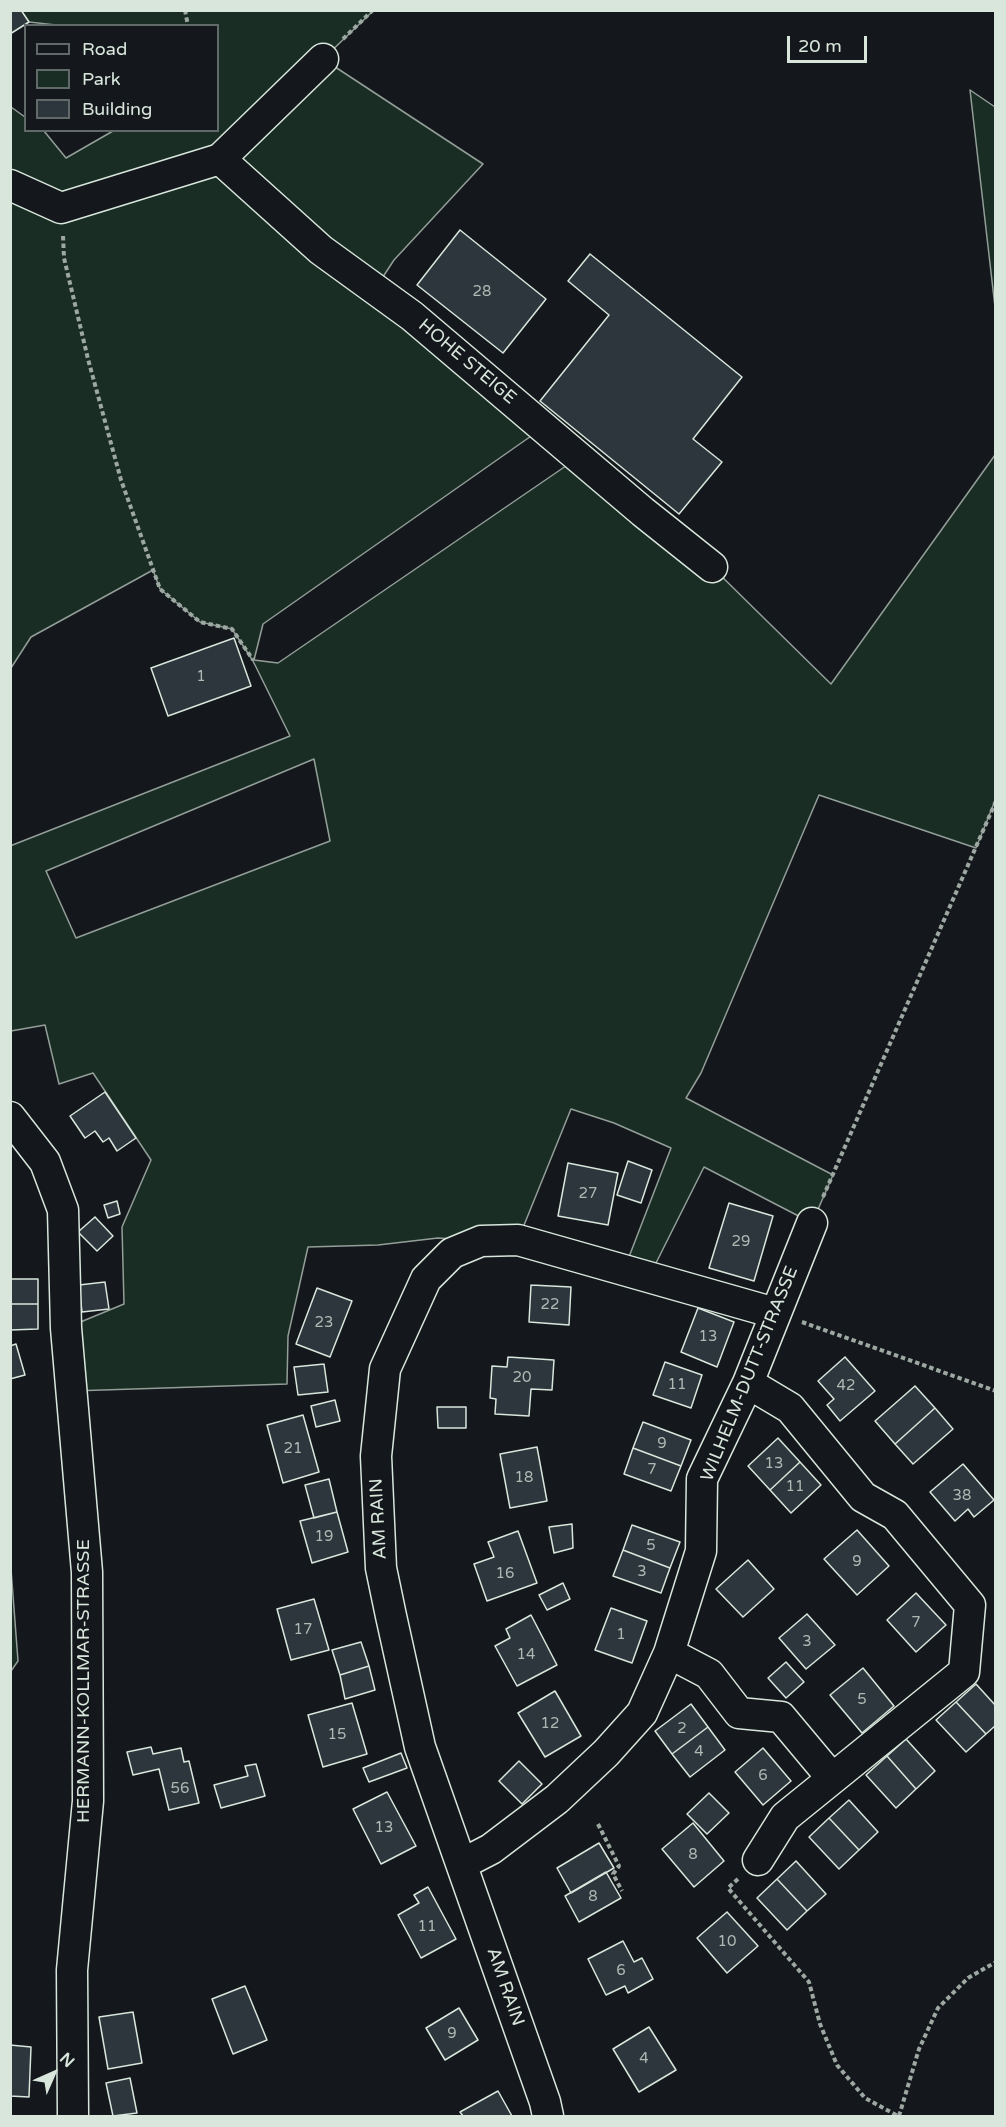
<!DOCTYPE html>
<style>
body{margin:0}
#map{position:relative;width:1006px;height:2127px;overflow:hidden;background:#14181c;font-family:"Varela Round",sans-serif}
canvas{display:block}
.frame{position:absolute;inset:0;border:12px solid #d8e6dc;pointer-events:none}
.legend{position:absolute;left:24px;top:24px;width:195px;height:108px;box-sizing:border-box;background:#14181c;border:2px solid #626a69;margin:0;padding:8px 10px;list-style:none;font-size:18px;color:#d8e6dc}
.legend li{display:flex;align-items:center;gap:12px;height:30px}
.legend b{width:30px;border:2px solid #626a69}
.north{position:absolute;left:24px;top:2043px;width:60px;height:60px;-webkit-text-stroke:4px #14181c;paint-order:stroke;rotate:45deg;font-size:16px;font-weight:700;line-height:24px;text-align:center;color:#d8e6dc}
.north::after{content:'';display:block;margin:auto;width:21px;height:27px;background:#d8e6dc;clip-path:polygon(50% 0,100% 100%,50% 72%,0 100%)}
.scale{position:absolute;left:787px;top:36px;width:80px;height:27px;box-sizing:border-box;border:3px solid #d8e6dc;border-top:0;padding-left:8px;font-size:18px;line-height:21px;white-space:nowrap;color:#d8e6dc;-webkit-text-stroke:4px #14181c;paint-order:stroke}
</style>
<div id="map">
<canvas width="1006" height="2127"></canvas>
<div class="frame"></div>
<ul class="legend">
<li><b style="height:8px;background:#14181c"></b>Road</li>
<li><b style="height:16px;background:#1a2d24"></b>Park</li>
<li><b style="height:16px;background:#2c363c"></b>Building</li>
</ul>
<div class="north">N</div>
<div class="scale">20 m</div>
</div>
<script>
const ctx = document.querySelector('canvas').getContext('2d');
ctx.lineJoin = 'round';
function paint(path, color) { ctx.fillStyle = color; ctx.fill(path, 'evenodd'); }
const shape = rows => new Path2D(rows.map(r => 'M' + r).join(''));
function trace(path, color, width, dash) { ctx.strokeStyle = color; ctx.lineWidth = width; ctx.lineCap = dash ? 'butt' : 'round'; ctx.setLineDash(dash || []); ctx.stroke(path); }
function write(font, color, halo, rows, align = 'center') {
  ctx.font = font + ' "Varela Round",sans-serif'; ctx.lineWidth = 4.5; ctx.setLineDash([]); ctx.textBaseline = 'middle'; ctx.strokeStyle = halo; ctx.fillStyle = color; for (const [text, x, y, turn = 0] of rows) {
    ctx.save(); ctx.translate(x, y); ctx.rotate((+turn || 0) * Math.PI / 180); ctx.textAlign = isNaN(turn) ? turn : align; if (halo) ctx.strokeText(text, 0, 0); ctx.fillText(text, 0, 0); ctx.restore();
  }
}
const green = shape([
 [21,11,373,11,323,59,483,164,394,260,375,289,544,427,263,624,254,660,278,663,579,457,712,567,831,684,995,455,995,801,976,848,819,795,701,1073,686,1098,833,1175,812,1223,704,1167,653,1269,627,1262,671,1148,614,1123,571,1109,518,1240,481,1241,438,1238,378,1245,308,1247,288,1336,287,1384,72,1391,66,1328,124,1304,122,1227,151,1160,93,1073,59,1084,45,1025,11,1031,10,846,290,736,253,661,232,629,200,622,160,589,153,570,31,637,11,668,11,107,25,117,26,130,44,131,66,158,113,131,218,130,218,26,56,25,29,22,21,11],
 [314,759,330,841,76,938,46,871,314,759],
 [970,90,995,107,995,307,970,90],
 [10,1556,18,1661,11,1671,10,1671,10,1556]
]);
const building = shape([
 [10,10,21,10,29,22,10,34,10,10],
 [460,230,546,299,503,353,417,285,460,230],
 [590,254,742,377,693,439,722,462,679,514,540,401,609,315,568,281,590,254],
 [234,638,251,686,168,716,151,668,234,638],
 [105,1092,136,1138,117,1151,109,1138,103,1142,95,1131,85,1138,70,1116,105,1092],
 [628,1161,652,1170,641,1203,617,1195,628,1161],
 [568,1163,618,1173,608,1225,558,1216,568,1163],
 [117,1201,120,1214,108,1218,104,1205,117,1201],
 [729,1203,773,1216,754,1281,709,1268,729,1203],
 [95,1217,113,1236,97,1251,78,1232,95,1217],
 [10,1279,38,1279,38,1304,10,1304,10,1279],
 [105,1282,109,1309,82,1312,79,1285,105,1282],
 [531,1285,571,1287,569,1325,529,1322,531,1285],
 [317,1288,352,1301,330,1357,296,1344,317,1288],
 [10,1304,38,1304,38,1329,10,1330,10,1304],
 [698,1308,734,1322,717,1367,681,1352,698,1308],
 [16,1344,25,1375,10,1379,10,1346,16,1344],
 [508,1357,554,1360,552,1390,531,1389,529,1416,495,1414,496,1399,490,1398,492,1366,507,1367,508,1357],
 [845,1357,875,1391,840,1421,827,1405,834,1399,818,1381,845,1357],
 [665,1362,702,1375,691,1408,653,1395,665,1362],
 [324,1364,328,1392,298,1395,294,1367,324,1364],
 [915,1386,935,1408,895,1444,875,1421,915,1386],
 [335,1400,340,1421,316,1427,311,1406,335,1400],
 [437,1407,466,1407,466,1428,438,1428,437,1407],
 [935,1408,953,1429,913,1464,895,1444,935,1408],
 [303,1415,319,1472,283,1483,267,1425,303,1415],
 [643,1422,691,1440,681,1466,633,1448,643,1422],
 [778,1438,800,1462,770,1490,748,1466,778,1438],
 [537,1447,547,1501,510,1508,500,1454,537,1447],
 [633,1448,681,1466,671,1491,624,1474,633,1448],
 [800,1462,821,1485,791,1513,770,1490,800,1462],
 [963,1464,994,1500,974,1517,968,1509,955,1521,930,1492,963,1464],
 [329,1479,337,1512,314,1518,305,1485,329,1479],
 [337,1512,348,1552,312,1563,300,1521,337,1512],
 [572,1524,573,1548,554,1553,549,1527,572,1524],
 [632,1525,680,1542,670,1568,623,1550,632,1525],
 [857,1530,889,1566,857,1595,824,1559,857,1530],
 [518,1531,537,1583,487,1601,474,1564,494,1557,488,1542,518,1531],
 [623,1550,670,1568,661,1593,613,1576,623,1550],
 [748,1560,774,1589,743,1617,716,1589,748,1560],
 [563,1583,570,1599,547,1610,539,1595,563,1583],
 [916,1593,946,1625,916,1652,887,1620,916,1593],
 [314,1599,329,1650,291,1660,277,1609,314,1599],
 [611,1608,647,1621,632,1663,595,1650,611,1608],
 [807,1614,835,1645,806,1669,779,1638,807,1614],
 [531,1615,557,1665,517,1686,495,1646,510,1638,506,1629,531,1615],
 [361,1642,369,1666,340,1675,332,1650,361,1642],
 [786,1662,804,1682,786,1698,768,1678,786,1662],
 [369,1666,375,1690,345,1699,340,1675,369,1666],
 [863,1668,894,1706,862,1733,830,1695,863,1668],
 [976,1684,996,1706,996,1725,986,1734,956,1702,976,1684],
 [555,1691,581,1736,545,1757,518,1713,555,1691],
 [956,1702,986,1734,966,1752,936,1720,956,1702],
 [352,1703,367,1754,323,1767,308,1715,352,1703],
 [691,1704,708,1727,672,1754,655,1731,691,1704],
 [708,1727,725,1750,690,1777,672,1754,708,1727],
 [906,1739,935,1771,916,1789,887,1756,906,1739],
 [151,1747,153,1754,181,1748,184,1762,189,1761,199,1803,169,1810,159,1769,133,1775,127,1752,151,1747],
 [763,1748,791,1781,763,1805,735,1772,763,1748],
 [401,1753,407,1768,369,1782,363,1768,401,1753],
 [887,1756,916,1789,896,1808,866,1775,887,1756],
 [519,1761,542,1784,522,1804,499,1781,519,1761],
 [256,1764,265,1796,221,1808,214,1785,248,1776,245,1766,256,1764],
 [387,1792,416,1846,381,1864,353,1809,387,1792],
 [709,1793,729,1813,707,1834,687,1814,709,1793],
 [849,1800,878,1832,859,1850,829,1818,849,1800],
 [829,1818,859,1850,839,1869,809,1837,829,1818],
 [693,1823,724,1861,694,1887,662,1849,693,1823],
 [599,1843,614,1868,571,1893,557,1868,599,1843],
 [796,1861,826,1894,807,1911,777,1879,796,1861],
 [606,1872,621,1898,579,1922,565,1896,606,1872],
 [777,1879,807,1911,787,1930,757,1898,777,1879],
 [428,1887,456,1939,421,1958,398,1915,419,1903,414,1895,428,1887],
 [727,1912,758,1946,727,1973,697,1938,727,1912],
 [623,1941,634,1962,642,1958,653,1979,628,1993,625,1986,606,1995,588,1959,623,1941],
 [245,1986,267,2040,233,2054,212,1999,245,1986],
 [459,2008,478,2040,445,2060,426,2028,459,2008],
 [133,2012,142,2063,108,2069,99,2017,133,2012],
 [649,2027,676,2070,639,2092,613,2049,649,2027],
 [10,2045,31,2047,29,2097,10,2096,10,2045],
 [130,2078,137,2113,113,2116,106,2083,130,2078],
 [498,2091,512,2116,463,2116,460,2112,498,2091]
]);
const path = shape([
 [185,10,188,26],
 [343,39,373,10],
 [63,236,64,258,88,359,121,480,160,589,200,622,232,629,253,660],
 [823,1197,996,801],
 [802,1322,996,1391],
 [598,1824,619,1866,613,1874,622,1891],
 [738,1879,728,1888,809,1982,820,2024,837,2065,865,2098,898,2116],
 [899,2116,919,2049,938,2008,968,1978,996,1962]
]);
const minor = shape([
 [220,159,321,250,412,316,643,512,712,567],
 [10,185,61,208,220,159,323,59],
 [10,1117,45,1162,63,1210,66,1328,87,1572,88,1801,72,1970,73,2116],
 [748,1383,790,1408,863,1497,895,1515,970,1605,964,1672,785,1817,758,1860],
 [669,1653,709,1674,739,1713,781,1717,832,1778],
 [462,1864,491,1849,557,1799,606,1753,642,1713,669,1653,701,1551,702,1479,748,1383,812,1223],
 [548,2116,545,2102,420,1747,391,1616,381,1568,376,1456,385,1369,426,1279,452,1253,481,1241,518,1240,775,1313]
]);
const numberNames = [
 ["28",482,292],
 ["1",201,677],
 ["27",588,1194],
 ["29",741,1242],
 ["22",550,1305],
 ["23",324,1323],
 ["13",708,1337],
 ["20",522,1378],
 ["11",677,1385],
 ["42",846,1386],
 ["9",662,1444],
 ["21",293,1449],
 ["13",774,1464],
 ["7",652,1470],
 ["18",524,1478],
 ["11",795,1487],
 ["38",962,1496],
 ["19",324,1537],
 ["5",651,1546],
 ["9",857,1562],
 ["3",642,1572],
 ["16",505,1574],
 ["7",916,1623],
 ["17",303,1630],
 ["1",621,1635],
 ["3",807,1642],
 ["14",526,1655],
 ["5",862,1700],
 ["12",550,1724],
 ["2",682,1729],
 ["15",337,1735],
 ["4",699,1752],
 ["6",763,1776],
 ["56",180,1789],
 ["13",384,1828],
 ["8",693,1855],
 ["8",593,1897],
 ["11",427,1927],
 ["10",727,1942],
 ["6",621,1971],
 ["9",452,2034],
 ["4",644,2059]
];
const streetNames = [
 ["HOHE STEIGE",467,362,40],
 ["WILHELM-DUTT-STRASSE",750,1374,-68],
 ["AM RAIN",379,1519,-93],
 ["HERMANN-KOLLMAR-STRASSE",84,1681,-90],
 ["AM RAIN",505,1987,71]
];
paint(green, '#1a2d24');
trace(green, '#939e99', 1.5);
paint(building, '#2c363c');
trace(building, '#d8e6dc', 1.5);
trace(minor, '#d8e6dc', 33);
trace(path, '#9da8a2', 4, [4.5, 3]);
trace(minor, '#14181c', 30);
write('15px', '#adbab4', null, numberNames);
write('18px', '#d8e6dc', '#14181c', streetNames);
</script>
